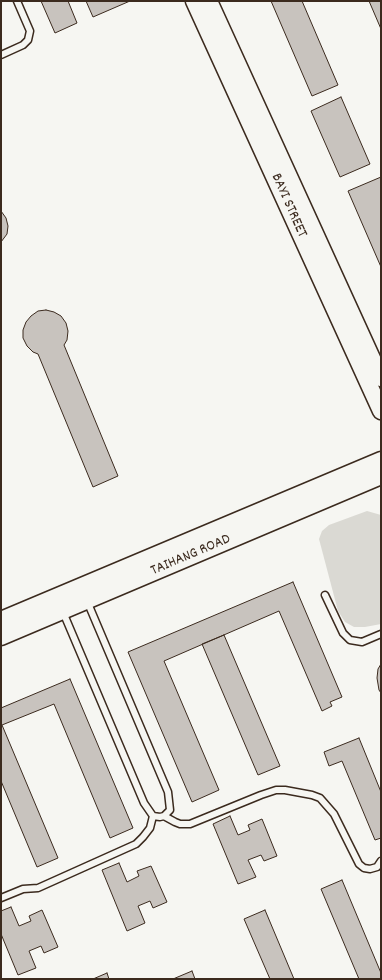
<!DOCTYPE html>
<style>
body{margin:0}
#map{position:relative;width:382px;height:980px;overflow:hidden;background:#f6f6f2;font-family:Dekko,sans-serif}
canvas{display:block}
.frame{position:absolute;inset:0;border:2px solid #3b2a1e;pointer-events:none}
</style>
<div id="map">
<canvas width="382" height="980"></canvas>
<div class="frame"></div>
</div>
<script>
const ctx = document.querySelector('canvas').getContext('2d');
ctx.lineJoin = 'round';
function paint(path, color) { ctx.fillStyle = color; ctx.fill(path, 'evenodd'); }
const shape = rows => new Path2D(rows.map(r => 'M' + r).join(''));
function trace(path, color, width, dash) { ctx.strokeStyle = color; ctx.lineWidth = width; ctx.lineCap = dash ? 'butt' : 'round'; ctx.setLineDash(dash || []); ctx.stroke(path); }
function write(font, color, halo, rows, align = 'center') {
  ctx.font = font + ' Dekko,sans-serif'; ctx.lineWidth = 3; ctx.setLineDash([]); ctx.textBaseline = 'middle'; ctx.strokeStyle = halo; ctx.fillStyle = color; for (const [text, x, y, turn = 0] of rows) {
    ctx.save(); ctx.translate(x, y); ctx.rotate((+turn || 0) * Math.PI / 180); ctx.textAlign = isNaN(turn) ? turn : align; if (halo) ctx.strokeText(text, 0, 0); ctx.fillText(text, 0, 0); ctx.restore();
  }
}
const green = shape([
 [367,511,381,515,381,624,365,627,354,627,345,622,338,611,319,539,322,531,329,525]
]);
const building = shape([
 [41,1,68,1,77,23,55,33,41,1],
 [86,1,130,1,93,17,86,1],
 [271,1,302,1,338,85,312,96,271,1],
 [369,1,381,1,381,29,369,1],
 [341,97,370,164,340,177,311,111,341,97],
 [381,177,381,267,348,191,381,177],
 [1,211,6,218,8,226,7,234,1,242,1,211],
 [46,310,54,312,61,316,66,323,68,331,67,340,64,345,118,476,93,487,38,354,33,352,27,346,23,338,23,330,26,322,31,316,38,311,46,310],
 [293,582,342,697,330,702,332,706,322,711,279,611,164,661,219,790,192,802,128,652,293,582],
 [224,635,280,766,258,775,202,644,224,635],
 [381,664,381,693,379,690,377,678,378,669,381,664],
 [70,679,133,828,110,838,54,704,2,725,58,858,37,867,1,781,1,708,70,679],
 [359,738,381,792,381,838,375,840,342,761,329,766,324,752,359,738],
 [230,816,238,835,250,830,248,825,262,819,277,856,264,861,261,855,248,860,256,877,238,884,213,824,230,816],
 [119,863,127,882,139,876,137,871,151,866,167,902,153,908,150,901,138,906,145,923,127,931,102,870,119,863],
 [342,880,381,973,381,979,359,979,321,889,342,880],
 [11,907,19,926,31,921,29,916,42,910,58,947,44,953,41,946,29,951,36,968,18,975,1,934,1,911,11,907],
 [265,910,294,979,270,979,244,919,265,910],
 [192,971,195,979,173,979,192,971],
 [107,973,109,979,93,979,107,973]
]);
const lane = shape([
 [1,55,23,45,28,40,30,31,17,1],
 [325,595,343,633,350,640,362,642,381,634],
 [63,612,144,803,153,816,160,817,164,816,170,810,168,792,87,601],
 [164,816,175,822,180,824,190,824,261,795,276,790,285,790,312,795,320,798,334,814,359,864,364,868,370,869,377,867,381,861],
 [1,898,23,889,38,888,136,844,143,837,150,828,153,816]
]);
const secondary = shape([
 [194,1,381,411],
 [209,1,381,378],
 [1,620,381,460],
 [1,637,381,476]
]);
const streetNames = [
 ["BAYI STREET",288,206,66],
 ["TAIHANG ROAD",191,556,-23]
];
paint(green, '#dad9d3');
paint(building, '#c8c3be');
trace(building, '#3b2a1e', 1);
trace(lane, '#3b2a1e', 9);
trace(secondary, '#3b2a1e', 19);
trace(lane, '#f6f6f2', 6);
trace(secondary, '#f6f6f2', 16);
write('15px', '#3b2a1e', '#f6f6f2', streetNames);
</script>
